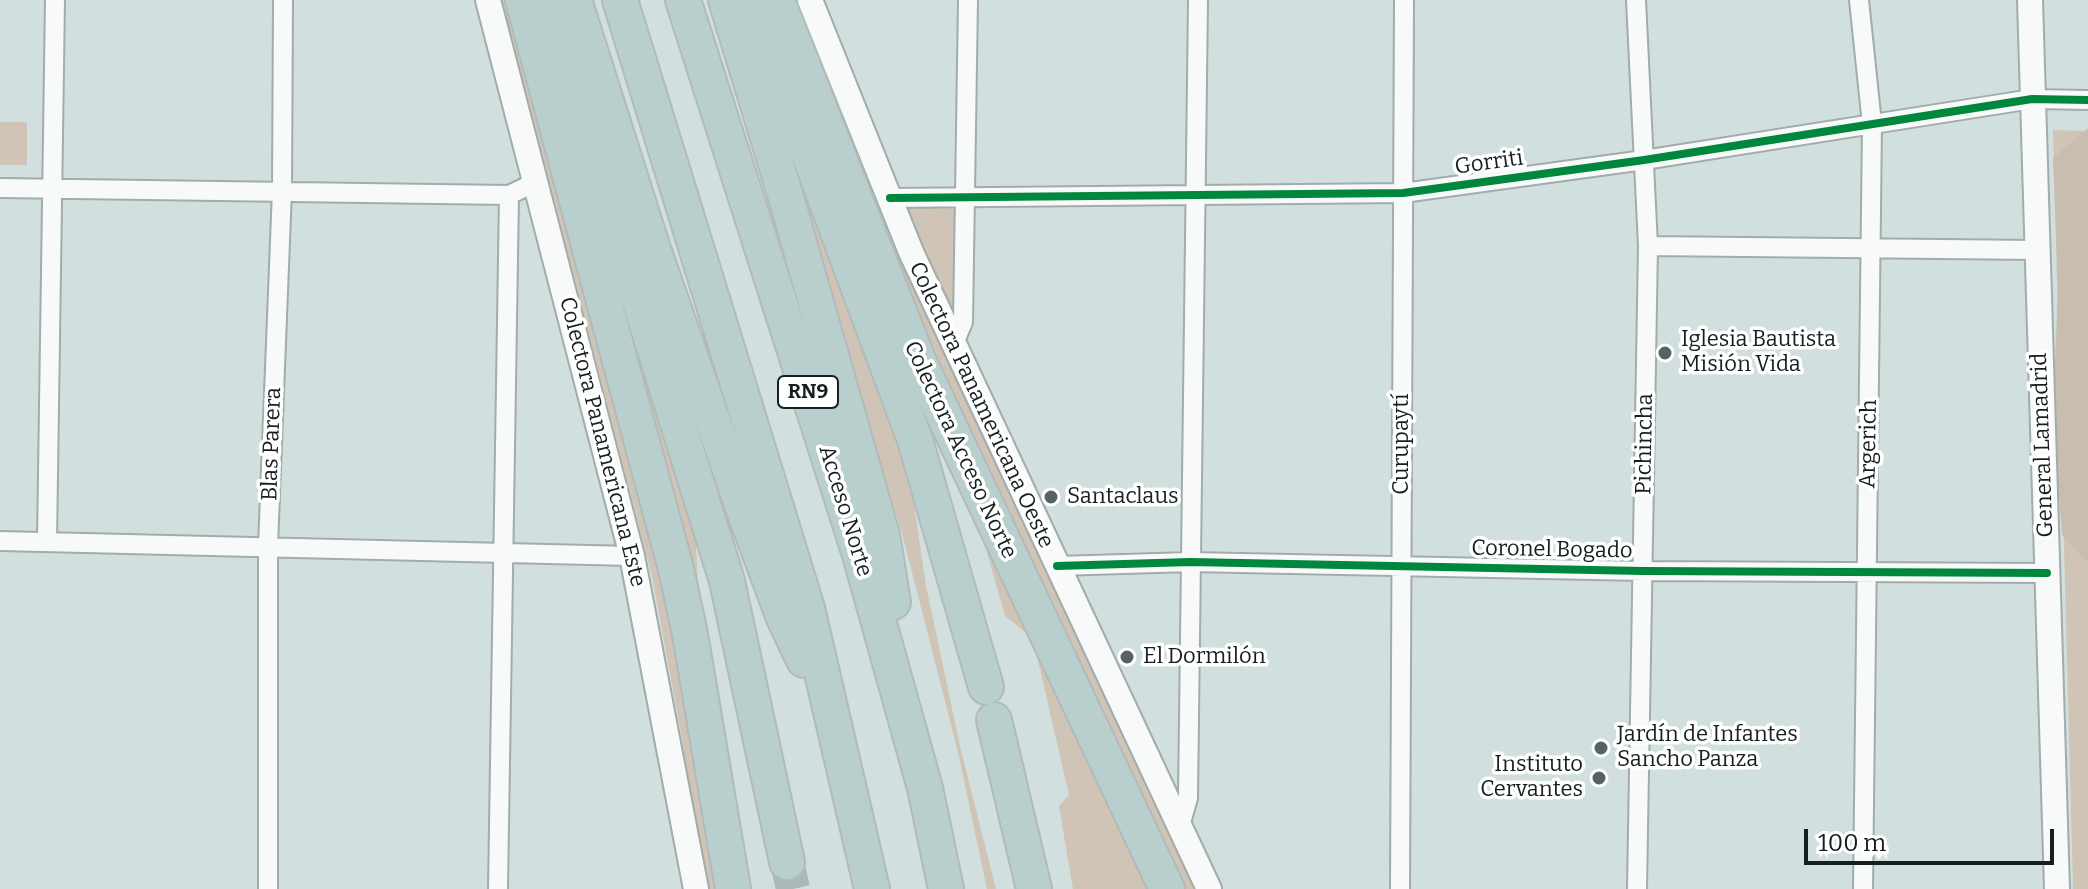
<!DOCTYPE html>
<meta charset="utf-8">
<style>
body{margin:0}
#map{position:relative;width:2088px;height:889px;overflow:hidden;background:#d1e0de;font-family:Bitter,serif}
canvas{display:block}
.scale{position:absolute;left:1804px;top:829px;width:250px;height:36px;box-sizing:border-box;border:4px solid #161f1f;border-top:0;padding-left:10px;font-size:24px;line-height:28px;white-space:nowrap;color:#161f1f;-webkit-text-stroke:6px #fff;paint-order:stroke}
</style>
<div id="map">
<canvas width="2088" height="889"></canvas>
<div class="scale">100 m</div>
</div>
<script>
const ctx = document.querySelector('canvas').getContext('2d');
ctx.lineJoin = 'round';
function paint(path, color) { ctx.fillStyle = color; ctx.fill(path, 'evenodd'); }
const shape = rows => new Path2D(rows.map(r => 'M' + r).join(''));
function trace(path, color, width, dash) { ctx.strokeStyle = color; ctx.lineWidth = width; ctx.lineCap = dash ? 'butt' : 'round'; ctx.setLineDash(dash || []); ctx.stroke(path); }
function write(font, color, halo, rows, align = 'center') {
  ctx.font = font + ' Bitter,serif'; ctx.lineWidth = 7; ctx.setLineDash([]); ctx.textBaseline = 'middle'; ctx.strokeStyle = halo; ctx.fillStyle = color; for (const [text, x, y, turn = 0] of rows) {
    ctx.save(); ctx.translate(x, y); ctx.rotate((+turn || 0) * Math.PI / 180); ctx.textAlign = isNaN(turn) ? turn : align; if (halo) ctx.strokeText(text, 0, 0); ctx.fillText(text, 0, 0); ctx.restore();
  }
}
const green = shape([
 [502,0,510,0,671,603,724,889,704,889,682,739,652,576],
 [543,0,695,524,699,609],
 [790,0,800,0,910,281,1198,889,1184,889,949,389,900,279],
 [755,28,910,476,926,586,960,746,996,889,987,889,958,752,903,537,749,29],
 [0,122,27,122,27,165,0,165],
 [2053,130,2088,131,2088,889,2073,889],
 [906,207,958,209,953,315,948,313],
 [968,507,1004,572,1154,889,1073,889,1059,806,1069,795,1033,639,1005,616,985,545]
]);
const forest = shape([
 [2088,128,2088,563,2062,535,2053,415,2058,285,2053,158]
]);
const motorwayTunnel = shape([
 [787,862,793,889]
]);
const minor = shape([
 [1636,0,1648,246,1637,889],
 [1859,0,1872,124,1863,889],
 [0,188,509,195,536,182],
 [890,198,1403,193,1644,160,2032,99,2088,100],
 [1648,246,2037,250],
 [953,346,963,322,968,0],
 [0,541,632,556],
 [47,542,55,0],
 [1057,566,1190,562,1643,571,2047,573],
 [1180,826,1188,798,1198,0],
 [268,889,268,546,282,190,283,0],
 [498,889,509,195],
 [1400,889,1404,0]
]);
const tertiary = shape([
 [488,0,632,556,696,889],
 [810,0,911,252,1209,889],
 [2030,0,2057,889]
]);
const motorway = shape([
 [523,0,676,569,690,634,733,889],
 [550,0,610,206,727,581,787,862],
 [574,0,653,249,746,516,784,618,804,660],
 [620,0,807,608,872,889],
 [683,0,860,555,925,788,946,889],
 [726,0,786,197,882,535,893,602],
 [752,0,915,440,986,687],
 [777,0,918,360,1167,889],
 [994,720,1034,889]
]);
const cycleway = shape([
 [890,198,1403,193,1644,160,2032,99,2088,100],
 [1057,566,1190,562,1643,571,2047,573]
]);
const markers = [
 [1665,353,8,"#576362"],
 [1051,497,8,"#576362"],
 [1127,657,8,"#576362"],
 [1601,748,8,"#576362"],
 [1599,778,8,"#576362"]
];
const shields = [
 [808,392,60]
];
const shieldNames = [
 ["RN9",808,392]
];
const streetNames = [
 ["Gorriti",1489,163,-8],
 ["Colectora Panamericana Oeste",981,405,65],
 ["Colectora Panamericana Este",602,442,76],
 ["Blas Parera",272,444,-88],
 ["Curupaytí",1402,444,-90],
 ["Pichincha",1645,444,-89],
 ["Argerich",1869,444,-89],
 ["General Lamadrid",2043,445,-92],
 ["Colectora Acceso Norte",960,450,65],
 ["Acceso Norte",845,511,73],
 ["Coronel Bogado",1552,550,1]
];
const poiNames = [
 ["Iglesia Bautista",1681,340],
 ["Misión Vida",1681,365],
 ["Santaclaus",1067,497],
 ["El Dormilón",1143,657],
 ["Jardín de Infantes",1617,735],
 ["Sancho Panza",1617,760],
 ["Instituto",1583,765,"right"],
 ["Cervantes",1583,790,"right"]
];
paint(green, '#cfc4b5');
paint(forest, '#c8bdae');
trace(motorwayTunnel, '#acb9b8', 34, [34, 17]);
trace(minor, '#a1acab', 22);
trace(tertiary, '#a1acab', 28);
trace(motorway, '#b3baba', 38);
trace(minor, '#f8fafa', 18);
trace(tertiary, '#f8fafa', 24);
trace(motorway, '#b8cfce', 34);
trace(cycleway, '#00873e', 8);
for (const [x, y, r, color] of markers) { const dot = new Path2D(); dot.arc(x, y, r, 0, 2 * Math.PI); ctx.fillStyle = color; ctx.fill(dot); trace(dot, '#fff', 3); }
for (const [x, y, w] of shields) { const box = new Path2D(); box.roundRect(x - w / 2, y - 16, w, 32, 6); ctx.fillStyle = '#fff'; ctx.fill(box); trace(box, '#161f1f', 2); }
write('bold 20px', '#161f1f', null, shieldNames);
write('22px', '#161f1f', '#fff', streetNames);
write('22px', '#161f1f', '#fff', poiNames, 'left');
</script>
